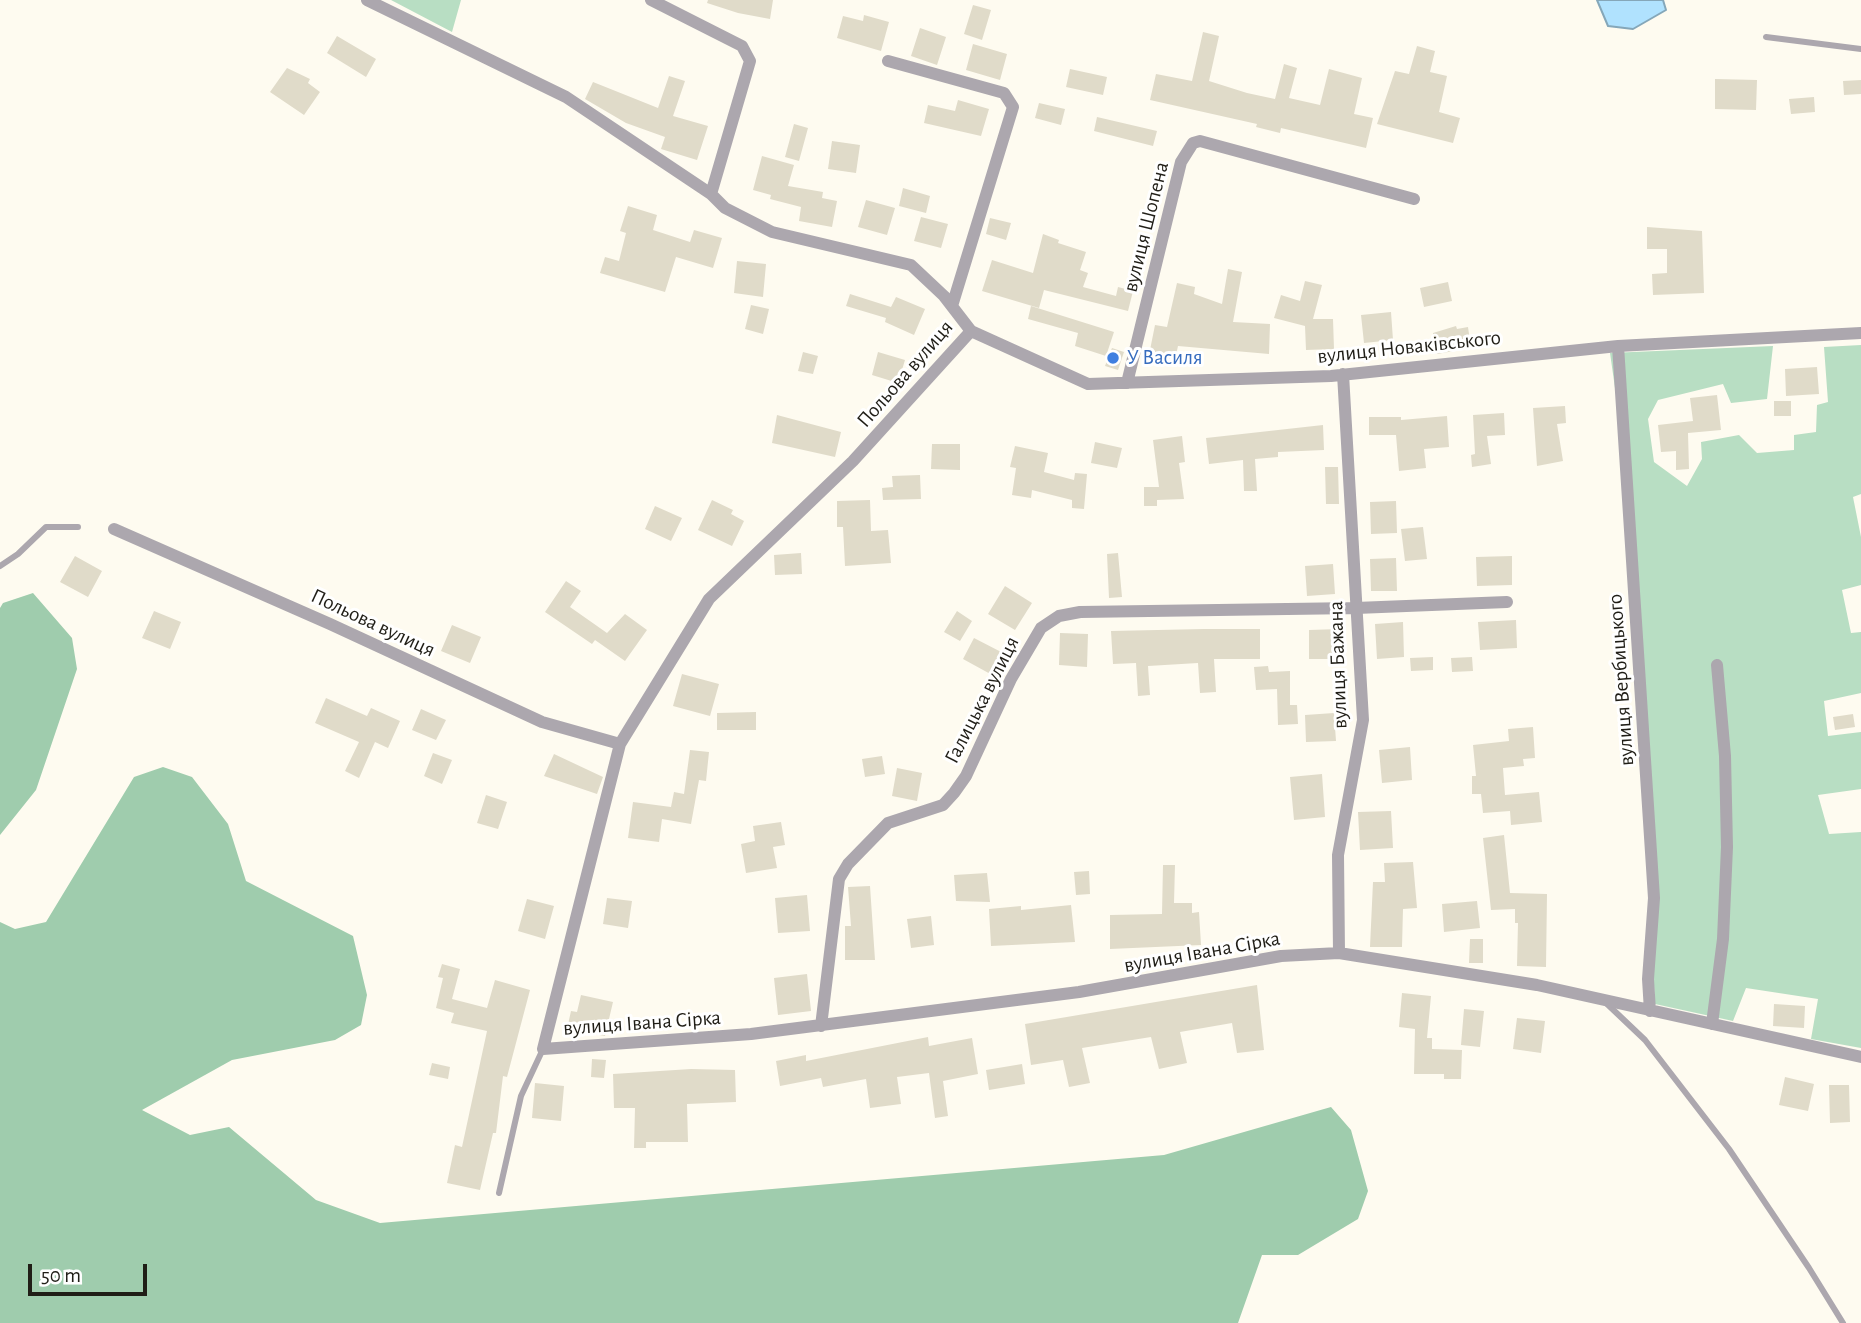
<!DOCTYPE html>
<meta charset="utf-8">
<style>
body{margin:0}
#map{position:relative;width:1861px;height:1323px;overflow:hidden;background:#fefbf0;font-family:"Alegreya Sans",sans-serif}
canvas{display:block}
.scale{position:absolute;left:28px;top:1264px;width:119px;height:32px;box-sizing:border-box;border:4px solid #201e17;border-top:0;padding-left:9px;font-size:21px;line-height:24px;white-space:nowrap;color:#201e17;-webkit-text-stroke:5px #fff;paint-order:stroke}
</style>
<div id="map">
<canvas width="1861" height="1323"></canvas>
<div class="scale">50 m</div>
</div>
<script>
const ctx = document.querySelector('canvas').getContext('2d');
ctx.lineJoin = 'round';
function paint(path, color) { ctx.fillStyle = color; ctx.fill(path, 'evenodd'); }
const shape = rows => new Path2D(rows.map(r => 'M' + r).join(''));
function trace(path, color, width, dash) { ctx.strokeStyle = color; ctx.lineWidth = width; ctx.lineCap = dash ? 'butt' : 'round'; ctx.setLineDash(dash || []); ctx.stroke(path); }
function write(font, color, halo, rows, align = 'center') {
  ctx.font = font + ' "Alegreya Sans",sans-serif'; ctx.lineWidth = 6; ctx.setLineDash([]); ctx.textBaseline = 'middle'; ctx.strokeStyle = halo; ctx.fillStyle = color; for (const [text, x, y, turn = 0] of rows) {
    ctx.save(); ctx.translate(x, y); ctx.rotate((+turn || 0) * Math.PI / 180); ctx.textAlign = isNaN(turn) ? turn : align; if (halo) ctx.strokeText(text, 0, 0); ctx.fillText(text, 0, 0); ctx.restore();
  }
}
const green = shape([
 [391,0,461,0,452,32],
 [1861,345,1861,494,1853,497,1861,537,1861,585,1842,590,1851,633,1861,632,1861,693,1824,701,1828,736,1861,732,1861,789,1818,795,1829,834,1861,832,1861,1048,1811,1039,1818,999,1746,988,1733,1021,1655,1004,1626,465,1610,353,1773,346,1767,399,1731,403,1723,384,1658,400,1648,419,1654,462,1687,486,1702,459,1701,442,1739,435,1757,453,1794,450,1794,435,1816,432,1817,405,1828,402,1824,347]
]);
const forest = shape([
 [33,593,72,638,77,669,36,790,0,835,0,608,3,603],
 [163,767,192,777,228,824,246,881,353,936,367,995,361,1025,335,1040,232,1060,142,1110,190,1135,229,1127,316,1200,380,1223,1164,1155,1331,1107,1351,1130,1368,1191,1358,1219,1298,1255,1262,1255,1238,1323,0,1323,0,922,15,929,46,922,134,777]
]);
const water = shape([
 [1597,0,1663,0,1666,10,1633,29,1608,26,1597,0]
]);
const building = shape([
 [708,0,773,0,770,19,738,13,707,3],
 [973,5,991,10,982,40,964,34],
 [864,15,889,22,881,51,837,38,843,16,863,21],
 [920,28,946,37,937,65,911,56],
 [1203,32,1219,36,1209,81,1247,93,1275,99,1284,64,1297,68,1289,98,1320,105,1329,69,1362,78,1354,114,1373,118,1366,148,1281,128,1280,133,1256,127,1257,124,1150,100,1156,74,1192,81],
 [337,36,376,59,366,77,327,53],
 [973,44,1007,54,1000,80,966,70],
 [1417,46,1435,51,1430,72,1447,76,1439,112,1460,118,1453,143,1377,124,1395,71,1409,74],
 [287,68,310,79,308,83,320,92,304,115,270,92],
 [1070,69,1107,77,1103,95,1066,87],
 [669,76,685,81,673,116,708,126,697,160,661,149,665,137,626,123,585,99,593,82,658,108],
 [1715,79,1757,80,1756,110,1715,109],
 [1861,80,1861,94,1844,95,1843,81],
 [1814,97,1815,112,1791,114,1789,99],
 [958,100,989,109,981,136,924,123,928,105,955,111],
 [1039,103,1065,109,1061,125,1035,118],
 [1097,117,1157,131,1153,146,1094,131],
 [794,124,808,128,799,161,785,157],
 [832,141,860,145,856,173,828,169],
 [762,156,794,165,788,186,823,192,822,198,837,201,832,227,799,221,801,207,770,199,771,195,753,190],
 [903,188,930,196,926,213,899,206],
 [866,200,895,208,887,235,858,227],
 [628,206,657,215,653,230,690,242,694,230,722,238,713,268,676,257,665,292,600,273,605,257,619,261,626,233,620,231],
 [921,217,948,224,941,248,914,241],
 [990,218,1011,223,1006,240,986,234],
 [1647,227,1702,231,1704,293,1653,295,1652,274,1667,273,1667,249,1647,249],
 [1043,234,1059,240,1058,243,1086,252,1080,270,1088,273,1083,287,1116,296,1118,287,1133,291,1128,311,1044,290,1039,308,982,291,992,260,1033,273],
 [737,261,766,264,763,297,734,293],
 [1228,269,1242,272,1233,322,1270,324,1269,354,1178,346,1175,360,1149,355,1155,325,1167,327,1177,283,1195,287,1194,294,1222,304],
 [1305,281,1322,285,1313,319,1333,319,1334,349,1306,350,1305,326,1274,318,1281,295,1300,301],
 [1448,282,1452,301,1424,307,1420,288],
 [850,294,891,307,896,297,925,309,914,335,885,322,886,318,846,306],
 [751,305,769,309,763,334,745,329],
 [1031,306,1114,332,1106,356,1075,346,1078,333,1028,319],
 [1391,312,1393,340,1364,343,1361,315],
 [1456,326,1457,329,1468,327,1471,348,1437,354,1433,333],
 [1112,348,1124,352,1118,370,1105,366],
 [803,352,818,356,813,374,798,371],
 [878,352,905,360,898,383,872,375],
 [1817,367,1819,394,1786,396,1785,369],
 [1717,395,1721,430,1688,433,1689,469,1676,470,1676,451,1661,452,1658,425,1693,421,1690,398],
 [1774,401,1791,401,1791,416,1774,416],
 [1565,406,1566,423,1557,424,1563,461,1537,466,1533,408],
 [1504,413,1505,435,1487,436,1491,464,1472,467,1471,455,1475,454,1473,415],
 [777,415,841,432,835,457,772,443],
 [1447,416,1449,447,1424,449,1426,468,1399,471,1396,435,1369,435,1369,417,1401,417,1401,420],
 [1323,425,1324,450,1278,452,1278,457,1255,459,1257,491,1244,491,1243,460,1209,464,1206,438],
 [1182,436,1185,462,1179,463,1184,499,1157,500,1157,506,1144,506,1144,487,1159,487,1153,440],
 [1095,442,1122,448,1117,468,1091,463],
 [932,444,960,444,960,470,931,469],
 [1015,446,1048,453,1044,472,1074,480,1075,473,1087,474,1084,509,1072,508,1072,500,1032,490,1031,498,1012,495,1016,468,1010,467],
 [1325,467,1338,467,1339,504,1326,504],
 [920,475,921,499,883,500,882,488,893,487,892,476],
 [712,500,733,510,731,514,744,521,732,546,698,530],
 [870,500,871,531,888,530,891,563,845,566,843,527,837,527,837,501],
 [1396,501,1397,533,1371,534,1370,502],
 [655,506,682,518,671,541,645,529],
 [1423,527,1427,559,1405,561,1401,529],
 [801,553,802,574,775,575,774,555],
 [1118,553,1122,597,1109,598,1107,554],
 [75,556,102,571,88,597,60,582],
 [1512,556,1512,585,1477,586,1476,557],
 [1396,558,1397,591,1371,591,1370,559],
 [1333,564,1335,594,1307,596,1305,566],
 [566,581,581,591,570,607,607,633,625,614,647,630,625,661,595,640,592,644,545,612],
 [1005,586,1032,603,1015,630,988,614],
 [154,611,181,622,170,649,142,638],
 [957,611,972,621,960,641,944,632],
 [1516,620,1517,648,1480,650,1478,622],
 [1403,622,1404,657,1377,659,1375,624],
 [452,625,481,637,470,663,441,651],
 [1204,629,1260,629,1260,659,1214,659,1216,692,1200,693,1198,663,1148,666,1150,695,1138,696,1136,663,1113,664,1111,631],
 [1340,629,1340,659,1309,659,1309,630],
 [1060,633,1088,634,1087,667,1059,665],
 [974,638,1005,654,994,676,963,659],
 [1433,657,1433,670,1411,671,1410,658],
 [1472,657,1473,671,1452,672,1451,658],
 [1268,666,1269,672,1290,671,1290,705,1297,705,1298,724,1278,725,1277,689,1256,690,1254,667],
 [682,674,719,684,710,716,673,706],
 [326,698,367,716,371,708,400,721,388,748,375,742,359,778,345,771,359,742,315,723],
 [421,709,446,720,436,740,412,730],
 [756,712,756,730,717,730,717,713],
 [1334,713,1336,741,1306,742,1305,715],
 [1853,714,1855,727,1835,730,1833,717],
 [1533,727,1535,758,1523,759,1524,766,1503,768,1505,795,1539,792,1542,822,1511,825,1510,811,1483,813,1481,794,1472,794,1472,776,1476,776,1473,745,1509,741,1508,729],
 [1410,747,1412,780,1382,783,1379,750],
 [690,750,709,752,706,781,699,780,691,824,662,819,659,842,628,838,633,802,671,807,674,792,684,794],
 [433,753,452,760,442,784,424,776],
 [554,754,603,777,597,794,544,776],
 [882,756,885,774,865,777,862,759],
 [897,768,922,773,917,801,892,796],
 [1322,774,1325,817,1294,820,1290,777],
 [486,795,507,802,498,829,477,823],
 [1391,811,1393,848,1360,850,1358,812],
 [781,822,785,845,773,847,777,868,746,873,741,844,755,841,753,826],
 [1504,835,1510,893,1547,894,1546,967,1517,966,1518,923,1515,923,1515,909,1491,910,1483,838],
 [1413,862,1417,908,1403,909,1402,947,1370,947,1373,882,1385,882,1384,863],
 [1163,865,1175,865,1174,903,1192,903,1192,913,1199,912,1201,945,1110,949,1110,915,1162,914],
 [1089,871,1090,894,1076,895,1074,872],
 [987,873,990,902,956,901,954,875],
 [870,886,875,960,845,960,845,926,851,926,848,887],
 [807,895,810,931,778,933,775,898],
 [607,898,632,901,628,928,603,924],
 [527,899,554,906,545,939,518,931],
 [1477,901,1480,928,1444,932,1442,904],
 [1071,905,1075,942,991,946,989,909,1021,906,1021,910],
 [931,916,934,945,911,948,907,919],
 [1470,939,1483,939,1483,963,1469,963],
 [442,964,460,969,452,999,487,1008,495,980,530,990,507,1077,503,1076,496,1133,493,1133,480,1190,447,1183,455,1145,462,1147,487,1031,451,1023,454,1013,436,1008,443,978,438,977],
 [807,974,811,1011,778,1015,774,978],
 [1257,985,1264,1050,1237,1053,1232,1023,1180,1032,1187,1063,1159,1069,1151,1037,1082,1048,1090,1083,1069,1087,1063,1060,1031,1065,1025,1024],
 [1402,993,1431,996,1427,1038,1432,1038,1432,1049,1462,1050,1461,1079,1444,1079,1444,1074,1414,1074,1415,1029,1399,1027],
 [581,995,613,1002,605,1036,567,1029,571,1011,577,1012],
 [1774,1004,1805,1006,1804,1028,1773,1026],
 [1464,1009,1484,1011,1480,1047,1461,1045],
 [1517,1018,1545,1021,1541,1053,1513,1049],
 [928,1037,929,1046,972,1038,978,1074,943,1081,948,1116,935,1118,929,1073,897,1077,901,1104,870,1108,866,1079,823,1087,821,1078,780,1086,776,1061,806,1055,806,1061],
 [592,1059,606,1060,604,1078,591,1077],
 [432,1063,450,1067,448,1079,429,1075],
 [1022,1064,1025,1084,989,1090,986,1070],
 [691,1069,735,1070,736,1102,687,1104,688,1142,646,1142,646,1148,634,1148,635,1108,614,1108,613,1074],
 [1785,1077,1814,1084,1808,1111,1779,1105],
 [535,1083,564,1086,561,1121,532,1118],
 [1829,1085,1849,1085,1850,1122,1830,1123]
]);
const service = shape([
 [1766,37,1861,49],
 [0,566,18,554,46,527,78,527],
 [1605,1002,1645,1040,1729,1149,1809,1268,1843,1323],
 [499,1193,521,1096,543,1049]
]);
const minor = shape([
 [367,0,566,97,711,194],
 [651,0,742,46,750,61,711,194,725,208,772,232,911,265,944,296,971,331,1088,384,1331,376,1618,346,1861,333],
 [888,61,1004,93,1013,107,952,306],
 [971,331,853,461,709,599,620,744,543,1049,751,1034,1079,992,1281,956,1339,953,1537,985,1861,1057],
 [1618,346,1654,898,1648,979,1650,1011],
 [1127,383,1181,162,1193,143,1200,141,1414,199],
 [114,529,330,624,542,722,620,744],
 [1339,953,1338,855,1363,720,1343,374],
 [1712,1024,1723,939,1727,847,1725,756,1717,665],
 [821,1026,839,879,848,864,888,823,943,805,954,793,966,776,1011,679,1041,628,1059,616,1080,612,1356,608,1507,602]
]);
const markers = [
 [1113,358,7,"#3f7fe0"]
];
const streetNames = [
 ["вулиця Шопена",1146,227,-76],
 ["вулиця Новаківського",1409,347,-6],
 ["Польова вулиця",905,374,-49],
 ["Польова вулиця",373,623,25],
 ["вулиця Бажана",1338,665,-92],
 ["вулиця Вербицького",1621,680,-94],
 ["Галицька вулиця",982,700,-63],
 ["вулиця Івана Сірка",1202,952,-10],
 ["вулиця Івана Сірка",642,1023,-4]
];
const shopNames = [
 ["У Василя",1127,358]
];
paint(green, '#b8dec3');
paint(forest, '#9fccad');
paint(water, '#b0e2fe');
trace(water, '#85a7b9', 2);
paint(building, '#e0dbc9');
trace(service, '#aca7ae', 6);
trace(minor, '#aca7ae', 12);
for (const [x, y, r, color] of markers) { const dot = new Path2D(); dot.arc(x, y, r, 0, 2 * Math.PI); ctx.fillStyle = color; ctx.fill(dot); trace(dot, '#fff', 2.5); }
write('21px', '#201e17', '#fff', streetNames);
write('21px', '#366cbe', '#fff', shopNames, 'left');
</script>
